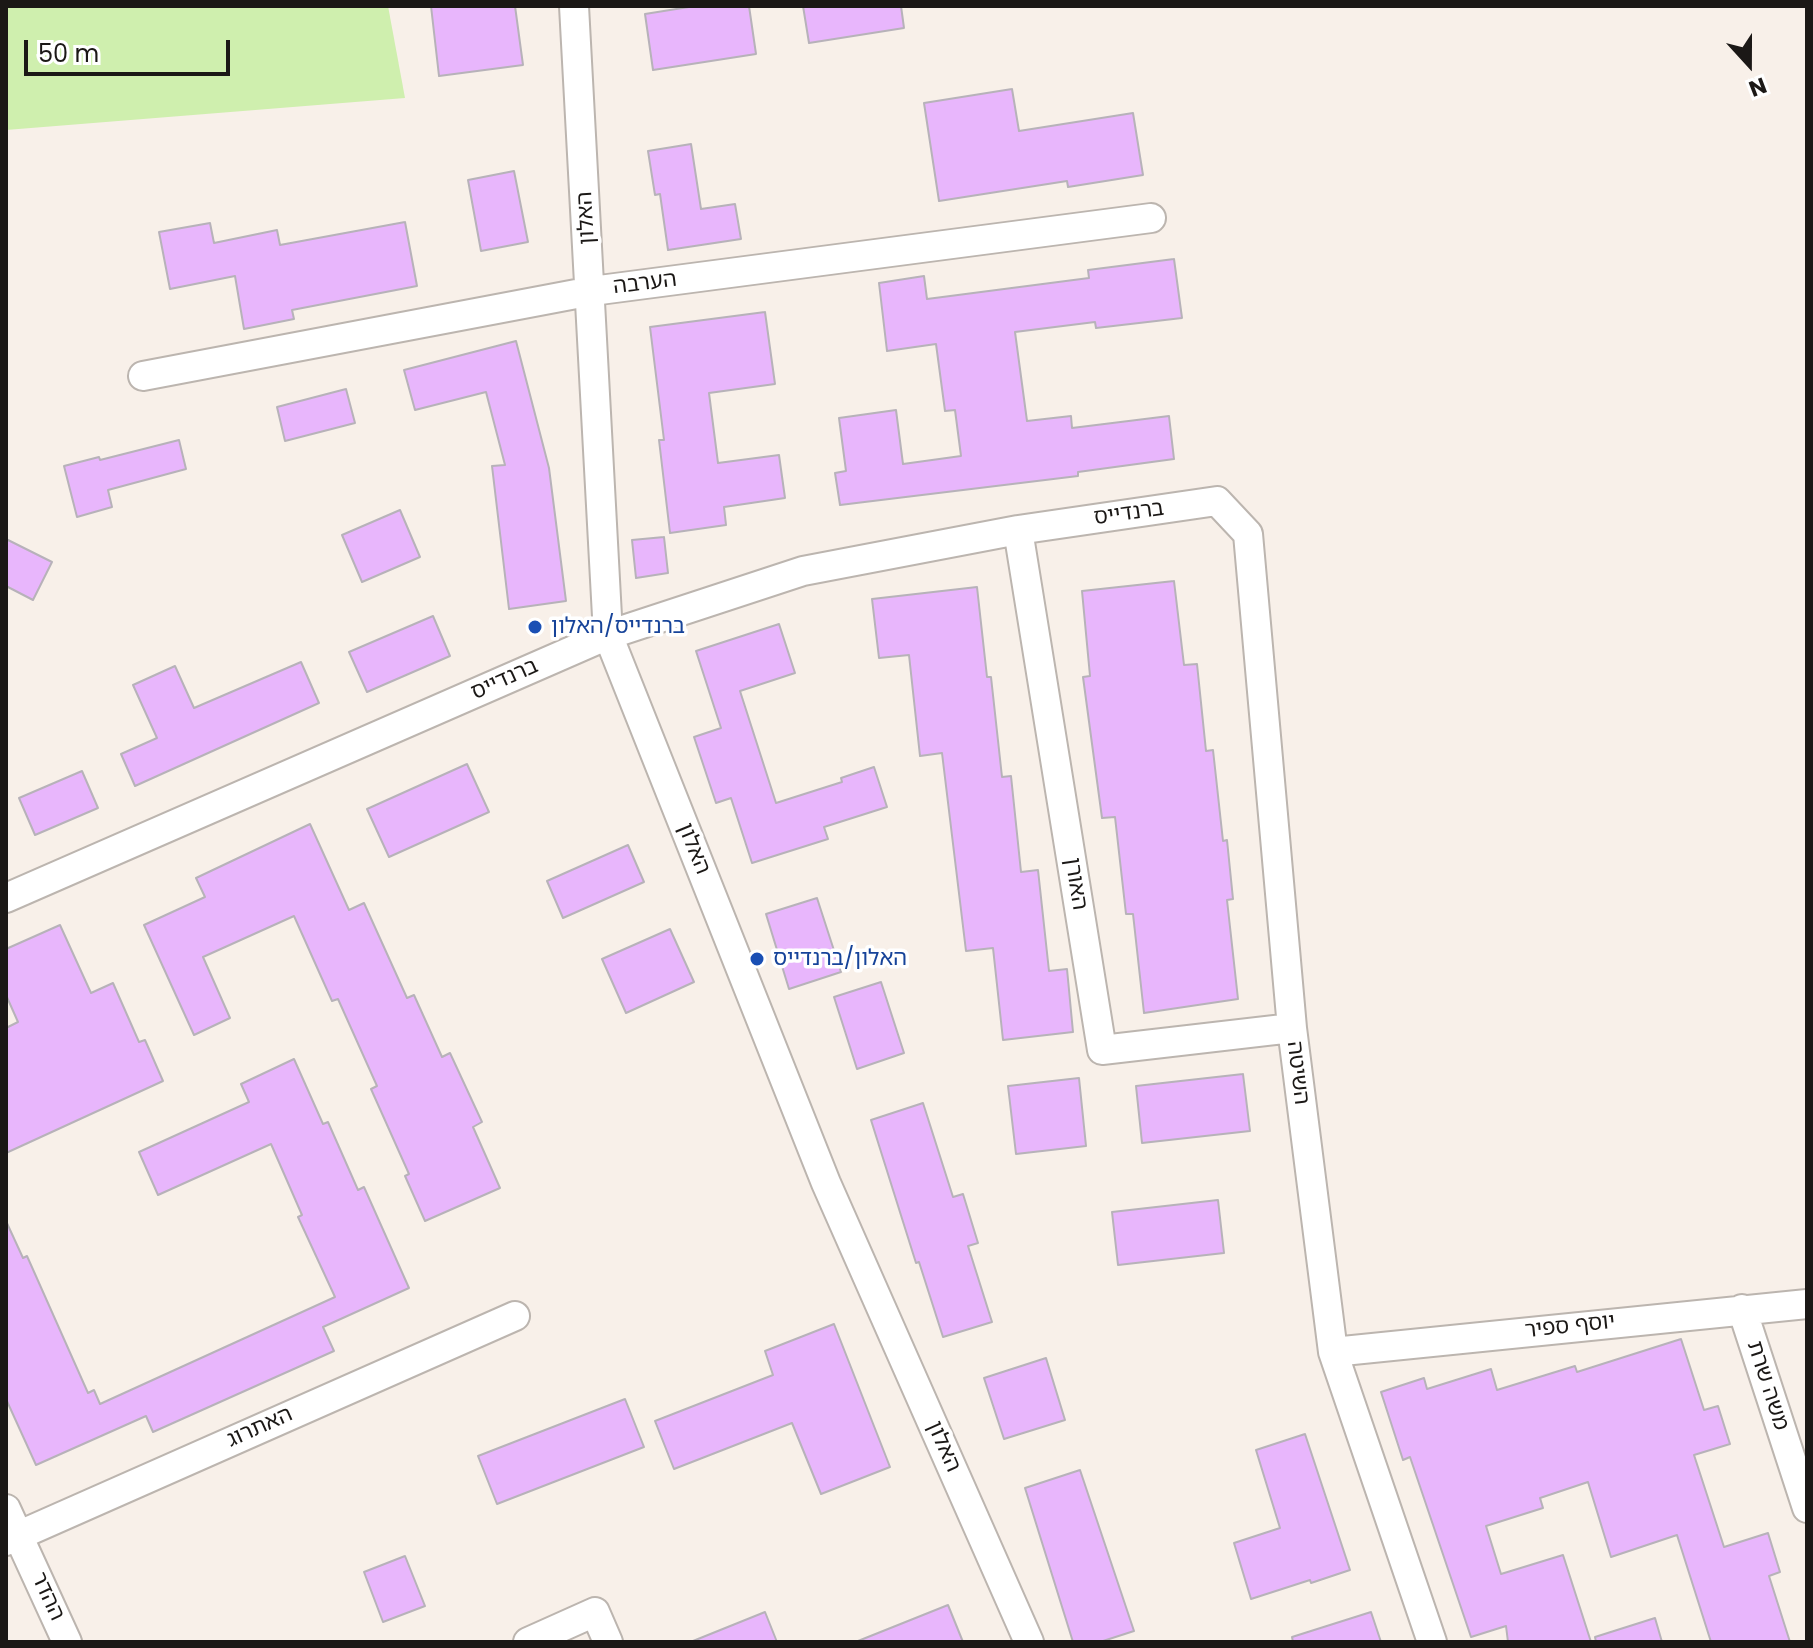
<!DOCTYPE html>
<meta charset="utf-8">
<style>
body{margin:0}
#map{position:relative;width:1813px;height:1648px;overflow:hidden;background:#f8f0e9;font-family:Poppins,sans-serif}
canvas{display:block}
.frame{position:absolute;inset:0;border:8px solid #1b1816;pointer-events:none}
.north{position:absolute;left:1709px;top:24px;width:80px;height:80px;-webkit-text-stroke:6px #fff;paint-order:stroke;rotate:159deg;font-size:22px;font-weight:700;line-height:32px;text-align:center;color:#1b1816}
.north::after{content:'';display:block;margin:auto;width:28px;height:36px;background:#1b1816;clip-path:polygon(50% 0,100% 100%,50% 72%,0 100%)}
.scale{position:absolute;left:24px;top:40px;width:206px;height:36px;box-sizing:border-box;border:4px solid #1b1816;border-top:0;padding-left:10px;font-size:24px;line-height:28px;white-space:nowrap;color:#1b1816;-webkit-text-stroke:6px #fff;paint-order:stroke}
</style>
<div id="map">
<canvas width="1813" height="1648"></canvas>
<div class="frame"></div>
<div class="north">N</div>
<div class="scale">50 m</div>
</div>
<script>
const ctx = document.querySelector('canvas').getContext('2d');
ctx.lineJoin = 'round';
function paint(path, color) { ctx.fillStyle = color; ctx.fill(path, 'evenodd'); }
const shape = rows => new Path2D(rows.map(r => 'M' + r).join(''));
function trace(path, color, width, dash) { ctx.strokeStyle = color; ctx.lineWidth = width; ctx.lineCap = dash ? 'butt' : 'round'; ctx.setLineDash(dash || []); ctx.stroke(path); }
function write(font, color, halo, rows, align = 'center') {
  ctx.font = font + ' Poppins,"Noto Sans Hebrew",sans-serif'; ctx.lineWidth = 7; ctx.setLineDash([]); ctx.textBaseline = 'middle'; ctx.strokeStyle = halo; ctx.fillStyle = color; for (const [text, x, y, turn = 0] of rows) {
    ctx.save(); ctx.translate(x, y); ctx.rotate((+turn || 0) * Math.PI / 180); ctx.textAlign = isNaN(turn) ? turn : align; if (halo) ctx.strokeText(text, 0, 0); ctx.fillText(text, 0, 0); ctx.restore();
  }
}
const green = shape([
 [6,6,388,6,405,98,6,130]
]);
const building = shape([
 [431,6,515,6,523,65,439,76,431,6],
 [695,6,749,6,756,54,653,70,645,14,695,6],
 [803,6,901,6,904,28,809,43,803,6],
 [1012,89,1019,131,1133,113,1143,175,1068,187,1067,181,939,201,924,103,1012,89],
 [691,144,701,209,735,204,741,239,668,250,660,194,655,195,648,151,691,144],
 [514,171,528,242,481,251,468,180,514,171],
 [405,222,417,286,292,310,294,319,244,329,235,276,170,289,159,232,210,223,214,243,277,230,280,245,405,222],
 [1174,259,1182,318,1096,328,1095,322,1015,332,1027,421,1071,416,1072,428,1169,416,1174,459,1078,472,1078,476,840,505,835,473,846,471,839,418,896,410,903,464,961,456,955,410,945,411,936,344,887,351,879,283,924,276,927,299,1089,278,1088,270,1174,259],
 [765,312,775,384,709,393,718,463,779,455,785,498,724,507,726,525,670,533,659,440,664,440,650,327,765,312],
 [516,341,549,468,566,601,509,609,492,466,505,465,486,392,415,410,404,370,516,341],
 [346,389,355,423,285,441,277,407,346,389],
 [179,440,186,469,108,490,112,507,77,517,64,466,99,457,100,460,179,440],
 [400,510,420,557,362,582,342,535,400,510],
 [664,537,668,573,636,578,632,540,664,537],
 [6,539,52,562,33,600,6,586,6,539],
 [1174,581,1184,665,1197,664,1206,751,1213,750,1223,841,1227,840,1233,899,1227,900,1238,999,1144,1013,1133,914,1126,914,1115,817,1102,818,1083,677,1090,676,1082,591,1174,581],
 [977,587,987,677,991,677,1002,777,1011,776,1021,872,1038,870,1049,971,1067,969,1073,1032,1003,1040,993,948,966,951,942,753,920,756,909,655,879,658,872,599,977,587],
 [433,616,450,656,367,692,349,652,433,616],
 [779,624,795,673,740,691,776,803,842,782,841,778,874,767,887,807,824,827,828,839,752,863,731,798,716,803,694,737,721,728,696,651,779,624],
 [301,662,319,703,135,786,121,754,157,738,133,685,175,666,194,708,301,662],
 [467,764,489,812,389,857,367,809,467,764],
 [82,771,98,808,35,835,19,798,82,771],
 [310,824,349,910,364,903,407,998,414,995,442,1057,450,1053,482,1122,473,1127,500,1188,425,1221,405,1176,409,1174,371,1089,377,1086,338,999,332,1001,294,916,203,957,230,1018,194,1035,144,925,205,897,196,878,310,824],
 [628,845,644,882,563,918,547,881,628,845],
 [817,898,841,972,789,989,766,914,817,898],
 [60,925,91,993,113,983,139,1042,145,1040,163,1081,6,1153,6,1028,18,1022,6,995,6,949,60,925],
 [670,929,694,982,626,1013,602,959,670,929],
 [881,982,904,1053,857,1069,834,997,881,982],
 [294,1059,323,1124,328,1122,358,1190,364,1187,409,1288,323,1327,334,1351,153,1432,146,1416,36,1465,6,1399,6,1221,23,1258,27,1256,88,1393,94,1390,100,1404,335,1297,298,1217,302,1215,271,1144,158,1195,139,1152,249,1102,241,1084,294,1059],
 [1243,1074,1250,1131,1142,1143,1136,1086,1243,1074],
 [1079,1078,1086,1146,1016,1154,1008,1086,1079,1078],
 [923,1103,953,1197,963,1194,978,1243,968,1246,992,1322,943,1337,919,1262,916,1263,871,1120,923,1103],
 [1218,1200,1224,1253,1118,1265,1112,1212,1218,1200],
 [834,1324,890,1467,821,1494,792,1423,674,1469,655,1421,773,1375,765,1351,834,1324],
 [1681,1339,1704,1410,1718,1406,1730,1444,1694,1455,1724,1547,1768,1533,1780,1572,1769,1576,1790,1642,1711,1642,1677,1535,1611,1557,1588,1482,1540,1498,1543,1508,1486,1526,1501,1574,1563,1555,1591,1642,1508,1642,1506,1626,1471,1637,1410,1457,1403,1460,1381,1392,1424,1378,1427,1389,1491,1369,1497,1390,1575,1366,1577,1372,1681,1339],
 [1046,1358,1065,1420,1004,1439,984,1378,1046,1358],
 [625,1399,644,1447,497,1504,478,1456,625,1399],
 [1305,1434,1350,1570,1311,1583,1310,1580,1251,1599,1234,1543,1280,1528,1256,1450,1305,1434],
 [1080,1470,1134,1631,1100,1642,1073,1642,1025,1488,1080,1470],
 [405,1556,425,1606,383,1622,364,1572,405,1556],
 [948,1605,963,1642,858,1642,858,1641,948,1605],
 [765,1612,777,1642,693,1642,693,1641,765,1612],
 [1371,1612,1381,1642,1293,1642,1292,1637,1371,1612],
 [1655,1618,1662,1642,1596,1642,1595,1637,1655,1618]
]);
const minor = shape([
 [574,6,608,635,826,1183,1029,1642],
 [143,376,592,291,1151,218],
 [1018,530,1102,1050,1292,1028],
 [6,898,608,635,803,571,1018,530,1217,501,1248,534,1292,1028,1333,1352,1432,1642],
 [1742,1309,1807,1508],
 [1333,1352,1807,1304],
 [6,1509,67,1642],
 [6,1541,515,1316],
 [528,1642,595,1612,608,1642]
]);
const markers = [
 [535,627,8,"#1a4fb4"],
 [757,959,8,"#1a4fb4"]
];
const streetNames = [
 ["האלון",587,218,-93],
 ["הערבה",645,284,-7],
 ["ברנדייס",1129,514,-8],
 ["ברנדייס",505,680,-24],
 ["האלון",693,849,68],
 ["האורן",1075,884,81],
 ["השיטה",1297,1073,83],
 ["יוסף ספיר",1570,1327,-6],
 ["משה שרת",1767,1386,72],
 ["האתרוג",260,1428,-24],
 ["האלון",943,1447,66],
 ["ההדר",47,1597,65]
];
const transitNames = [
 ["ברנדייס/האלון",551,627],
 ["האלון/ברנדייס",773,959]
];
paint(green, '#cfefae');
paint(building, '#e8b6fc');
trace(building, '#b7b2b9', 2);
trace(minor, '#bcb5af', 32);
trace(minor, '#fff', 28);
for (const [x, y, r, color] of markers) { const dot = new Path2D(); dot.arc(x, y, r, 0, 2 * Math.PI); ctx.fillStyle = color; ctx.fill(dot); trace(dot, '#fff', 3); }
write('22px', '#1b1816', '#fff', streetNames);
write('22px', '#164399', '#fff', transitNames, 'left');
</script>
